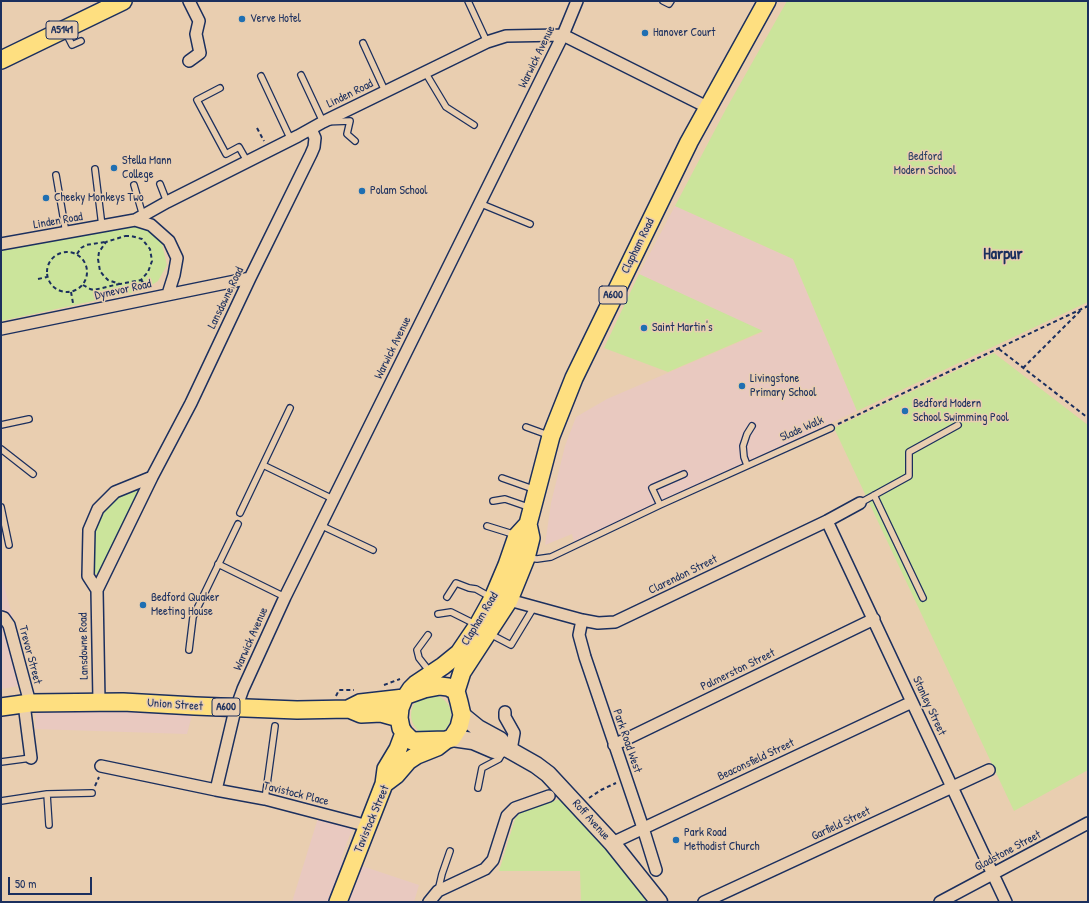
<!DOCTYPE html>
<style>
body{margin:0}
#map{position:relative;width:1089px;height:903px;overflow:hidden;background:#e9ceb0;font-family:"Patrick Hand",sans-serif}
canvas{display:block}
.frame{position:absolute;inset:0;border:2px solid #1b2f5e;pointer-events:none}
.scale{position:absolute;left:8px;top:877px;width:84px;height:18px;box-sizing:border-box;border:2px solid #1b2f5e;border-top:0;padding-left:5px;font-size:12px;line-height:14px;white-space:nowrap;color:#1b2f5e;-webkit-text-stroke:3px #e9ceb0;paint-order:stroke}
</style>
<div id="map">
<canvas width="1089" height="903"></canvas>
<div class="frame"></div>
<div class="scale">50 m</div>
</div>
<script>
const ctx = document.querySelector('canvas').getContext('2d');
ctx.lineJoin = 'round';
function paint(path, color) { ctx.fillStyle = color; ctx.fill(path, 'evenodd'); }
const shape = rows => new Path2D(rows.map(r => 'M' + r).join(''));
function trace(path, color, width, dash) { ctx.strokeStyle = color; ctx.lineWidth = width; ctx.lineCap = dash ? 'butt' : 'round'; ctx.setLineDash(dash || []); ctx.stroke(path); }
function write(font, color, halo, rows, align = 'center') {
  ctx.font = font + ' "Patrick Hand",sans-serif'; ctx.lineWidth = 3; ctx.setLineDash([]); ctx.textBaseline = 'middle'; ctx.strokeStyle = halo; ctx.fillStyle = color; for (const [text, x, y, turn = 0] of rows) {
    ctx.save(); ctx.translate(x, y); ctx.rotate((+turn || 0) * Math.PI / 180); ctx.textAlign = isNaN(turn) ? turn : align; if (halo) ctx.strokeText(text, 0, 0); ctx.fillText(text, 0, 0); ctx.restore();
  }
}
const built = shape([
 [675,206,793,259,857,411,574,542,572,534,545,545,551,503,565,446,576,417,607,399,763,332,639,274],
 [1,575,31,684,1,689],
 [36,707,193,711,187,734,35,729],
 [318,818,354,824,341,859,419,885,414,902,292,902]
]);
const green = shape([
 [787,1,1088,1,1088,302,857,411,793,259,675,206,726,109],
 [132,225,147,229,161,240,167,265,158,281,144,290,1,321,1,251],
 [639,274,763,331,668,372,604,348],
 [994,353,1088,425,1088,770,1014,811,834,428],
 [137,489,139,491,139,496,100,573,96,574,93,572,91,531,100,510,122,494],
 '411 715a20 20 0 1 1 40 0a20 20 0 1 1-40 0Z',
 [561,799,653,902,581,902,580,871,499,871,515,819,522,810]
]);
const path = shape([
 [257,128,264,141],
 [125,236,131,236,142,239,150,249,152,261,148,272,141,280,120,284,108,280,104,276,100,271,98,259,99,252,106,242,125,236],
 '47 272a20 20 0 1 1 40 0a20 20 0 1 1-40 0Z',
 [77,254,81,248,86,245,105,242],
 [38,279,47,277],
 [141,280,148,288],
 [83,285,90,289,94,290,119,284],
 [71,292,73,303],
 [999,349,1088,418],
 [1023,368,1081,310],
 [838,424,1088,306],
 [384,685,400,679],
 [336,696,339,690,354,690],
 [95,786,99,777],
 [589,798,601,790,616,783]
]);
const lane = shape([
 [468,1,487,42],
 [663,1,669,4,671,1],
 [65,31,72,45,81,41],
 [363,43,385,91],
 [425,72,446,107,474,125],
 [301,75,323,122,350,121,347,134,355,141],
 [261,76,291,140],
 [220,88,197,100,226,154,239,147,247,161],
 [95,169,102,226],
 [56,175,66,233],
 [160,184,167,202],
 [134,185,143,216],
 [479,203,530,224],
 [1,425,29,419],
 [526,427,548,435],
 [1,449,33,474],
 [263,465,333,499],
 [747,465,744,457,743,446,747,434,752,426],
 [502,478,536,490],
 [874,495,923,598],
 [493,501,505,499,531,508],
 [860,503,909,476,909,452,958,425],
 [660,505,652,488,684,474],
 [1,507,9,545],
 [240,513,290,408],
 [320,525,373,550],
 [487,526,516,535],
 [528,558,537,559,551,557,660,505,831,428],
 [218,564,285,597],
 [447,597,456,583,469,588,476,589,492,598],
 [438,614,451,612,477,625],
 [490,634,511,645,534,607],
 [428,635,417,650,419,658,430,672],
 [189,650,193,617,238,524],
 [1,762,31,758],
 [478,788,482,768,499,759,503,752],
 [47,794,49,825],
 [265,799,275,726],
 [1,801,47,794,92,793],
 [438,891,442,874,450,851]
]);
const street = shape([
 [189,1,199,21,196,34,200,53,189,61],
 [135,220,151,225,169,241,177,258,174,275,168,294],
 [1,244,135,220,167,202,298,136,323,122,487,42,506,36,563,35,707,107],
 [1,329,250,278],
 [827,521,1006,902],
 [97,590,88,576,89,530,98,509,115,492,152,477],
 [509,600,582,620,598,623,615,622,827,521,860,503],
 [1,617,4,618,9,625,30,703],
 [582,620,579,635,585,657,643,828,656,870],
 [99,701,97,590,152,477,191,403,250,278,311,154,314,147,315,138,311,129],
 [24,704,31,758],
 [505,712,505,717,514,733,511,750],
 [614,745,874,619],
 [101,766,216,790],
 [368,826,265,799,216,790,234,714,243,689,285,597,563,35,577,1],
 [612,843,912,702],
 [429,902,438,891,485,869,493,860,507,816,515,808,549,796],
 [704,902,989,770],
 [940,902,1088,823]
]);
const secondary = shape([
 [462,715,478,728,500,740,506,748],
 [452,738,473,741,494,750,506,748,536,765,548,774,612,843,659,902]
]);
const primary = shape([
 [1,60,123,1],
 [440,686,448,687,456,691,459,702,462,715,459,727,452,738,446,740,412,741,404,733,401,728,399,718,400,708,404,698,407,695,424,689,440,686],
 [456,691,462,672,509,600,526,558,531,538,528,524],
 [407,695,411,689,416,684,443,666,459,653,478,625,493,598,507,565,517,536,528,524,551,436,574,378,689,142,767,1],
 [1,707,30,703,123,702,195,706,297,710,349,709,361,714,381,713,399,718],
 [350,708,360,703,404,698],
 [384,784,386,769,398,749,404,733],
 [338,902,384,784,396,775,408,761,417,755,437,747,446,740]
]);
const markers = [
 [242,19,4,"#1f6fb2"],
 [645,33,4,"#1f6fb2"],
 [114,168,4,"#1f6fb2"],
 [362,191,4,"#1f6fb2"],
 [46,198,4,"#1f6fb2"],
 [644,328,4,"#1f6fb2"],
 [742,386,4,"#1f6fb2"],
 [905,411,4,"#1f6fb2"],
 [143,605,4,"#1f6fb2"],
 [676,840,4,"#1f6fb2"]
];
const shields = [
 [62,30,32],
 [613,295,28],
 [226,707,28]
];
const shieldNames = [
 ["A5141",62,30],
 ["A600",613,295],
 ["A600",226,707]
];
const poiNames = [
 ["Verve Hotel",250,19],
 ["Hanover Court",653,33],
 ["Stella Mann",122,161],
 ["College",122,175],
 ["Polam School",370,191],
 ["Cheeky Monkeys Two",54,198],
 ["Saint Martin's",652,328],
 ["Livingstone",750,379],
 ["Primary School",750,393],
 ["Bedford Modern",913,404],
 ["School Swimming Pool",913,418],
 ["Bedford Quaker",151,598],
 ["Meeting House",151,612],
 ["Park Road",684,833],
 ["Methodist Church",684,847]
];
const streetNames = [
 ["Warwick Avenue",537,57,-64],
 ["Linden Road",350,94,-26],
 ["Linden Road",58,221,-10],
 ["Clapham Road",638,246,-64],
 ["Dynevor Road",123,290,-12],
 ["Lansdowne Road",226,298,-64],
 ["Warwick Avenue",393,348,-64],
 ["Slade Walk",802,429,-24],
 ["Clarendon Street",683,575,-26],
 ["Clapham Road",480,619,-59],
 ["Warwick Avenue",251,639,-66],
 ["Lansdowne Road",84,646,-91],
 ["Trevor Street",30,655,75],
 ["Palmerston Street",738,670,-26],
 ["Union Street",175,705,4],
 ["Stanley Street",929,706,65],
 ["Park Road West",627,741,71],
 ["Beaconsfield Street",756,760,-25],
 ["Tavistock Place",296,794,14],
 ["Tavistock Street",372,819,-67],
 ["Roff Avenue",591,820,48],
 ["Garfield Street",841,824,-25],
 ["Gladstone Street",1008,851,-28]
];
const parkNames = [
 ["Bedford",925,157],
 ["Modern School",925,171]
];
const districtNames = [
 ["Harpur",1003,255]
];
paint(built, '#e9c9c0');
paint(green, '#cbe49b');
trace(lane, '#1b2f5e', 8);
trace(street, '#1b2f5e', 14);
trace(secondary, '#1b2f5e', 19);
trace(primary, '#1b2f5e', 20);
trace(path, '#1b2f5e', 2, [4, 3]);
trace(lane, '#e9ceb0', 5.5);
trace(street, '#e9ceb0', 11);
trace(secondary, '#e9ceb0', 16);
trace(primary, '#fedf80', 17);
for (const [x, y, r, color] of markers) { const dot = new Path2D(); dot.arc(x, y, r, 0, 2 * Math.PI); ctx.fillStyle = color; ctx.fill(dot); trace(dot, '#e9ceb0', 1.5); }
for (const [x, y, w] of shields) { const box = new Path2D(); box.roundRect(x - w / 2, y - 9, w, 18, 3); ctx.fillStyle = '#e9ceb0'; ctx.fill(box); trace(box, '#1b2f5e', 1); }
write('bold 11px', '#1b2f5e', null, shieldNames);
write('12px', '#1b2f5e', '#e9ceb0', poiNames, 'left');
write('12px', '#1b2f5e', '#e9ceb0', streetNames);
write('12px', '#2d4164', '#e9ceb0', parkNames);
write('bold 16px', '#1b2f5e', '#e9ceb0', districtNames);
</script>
